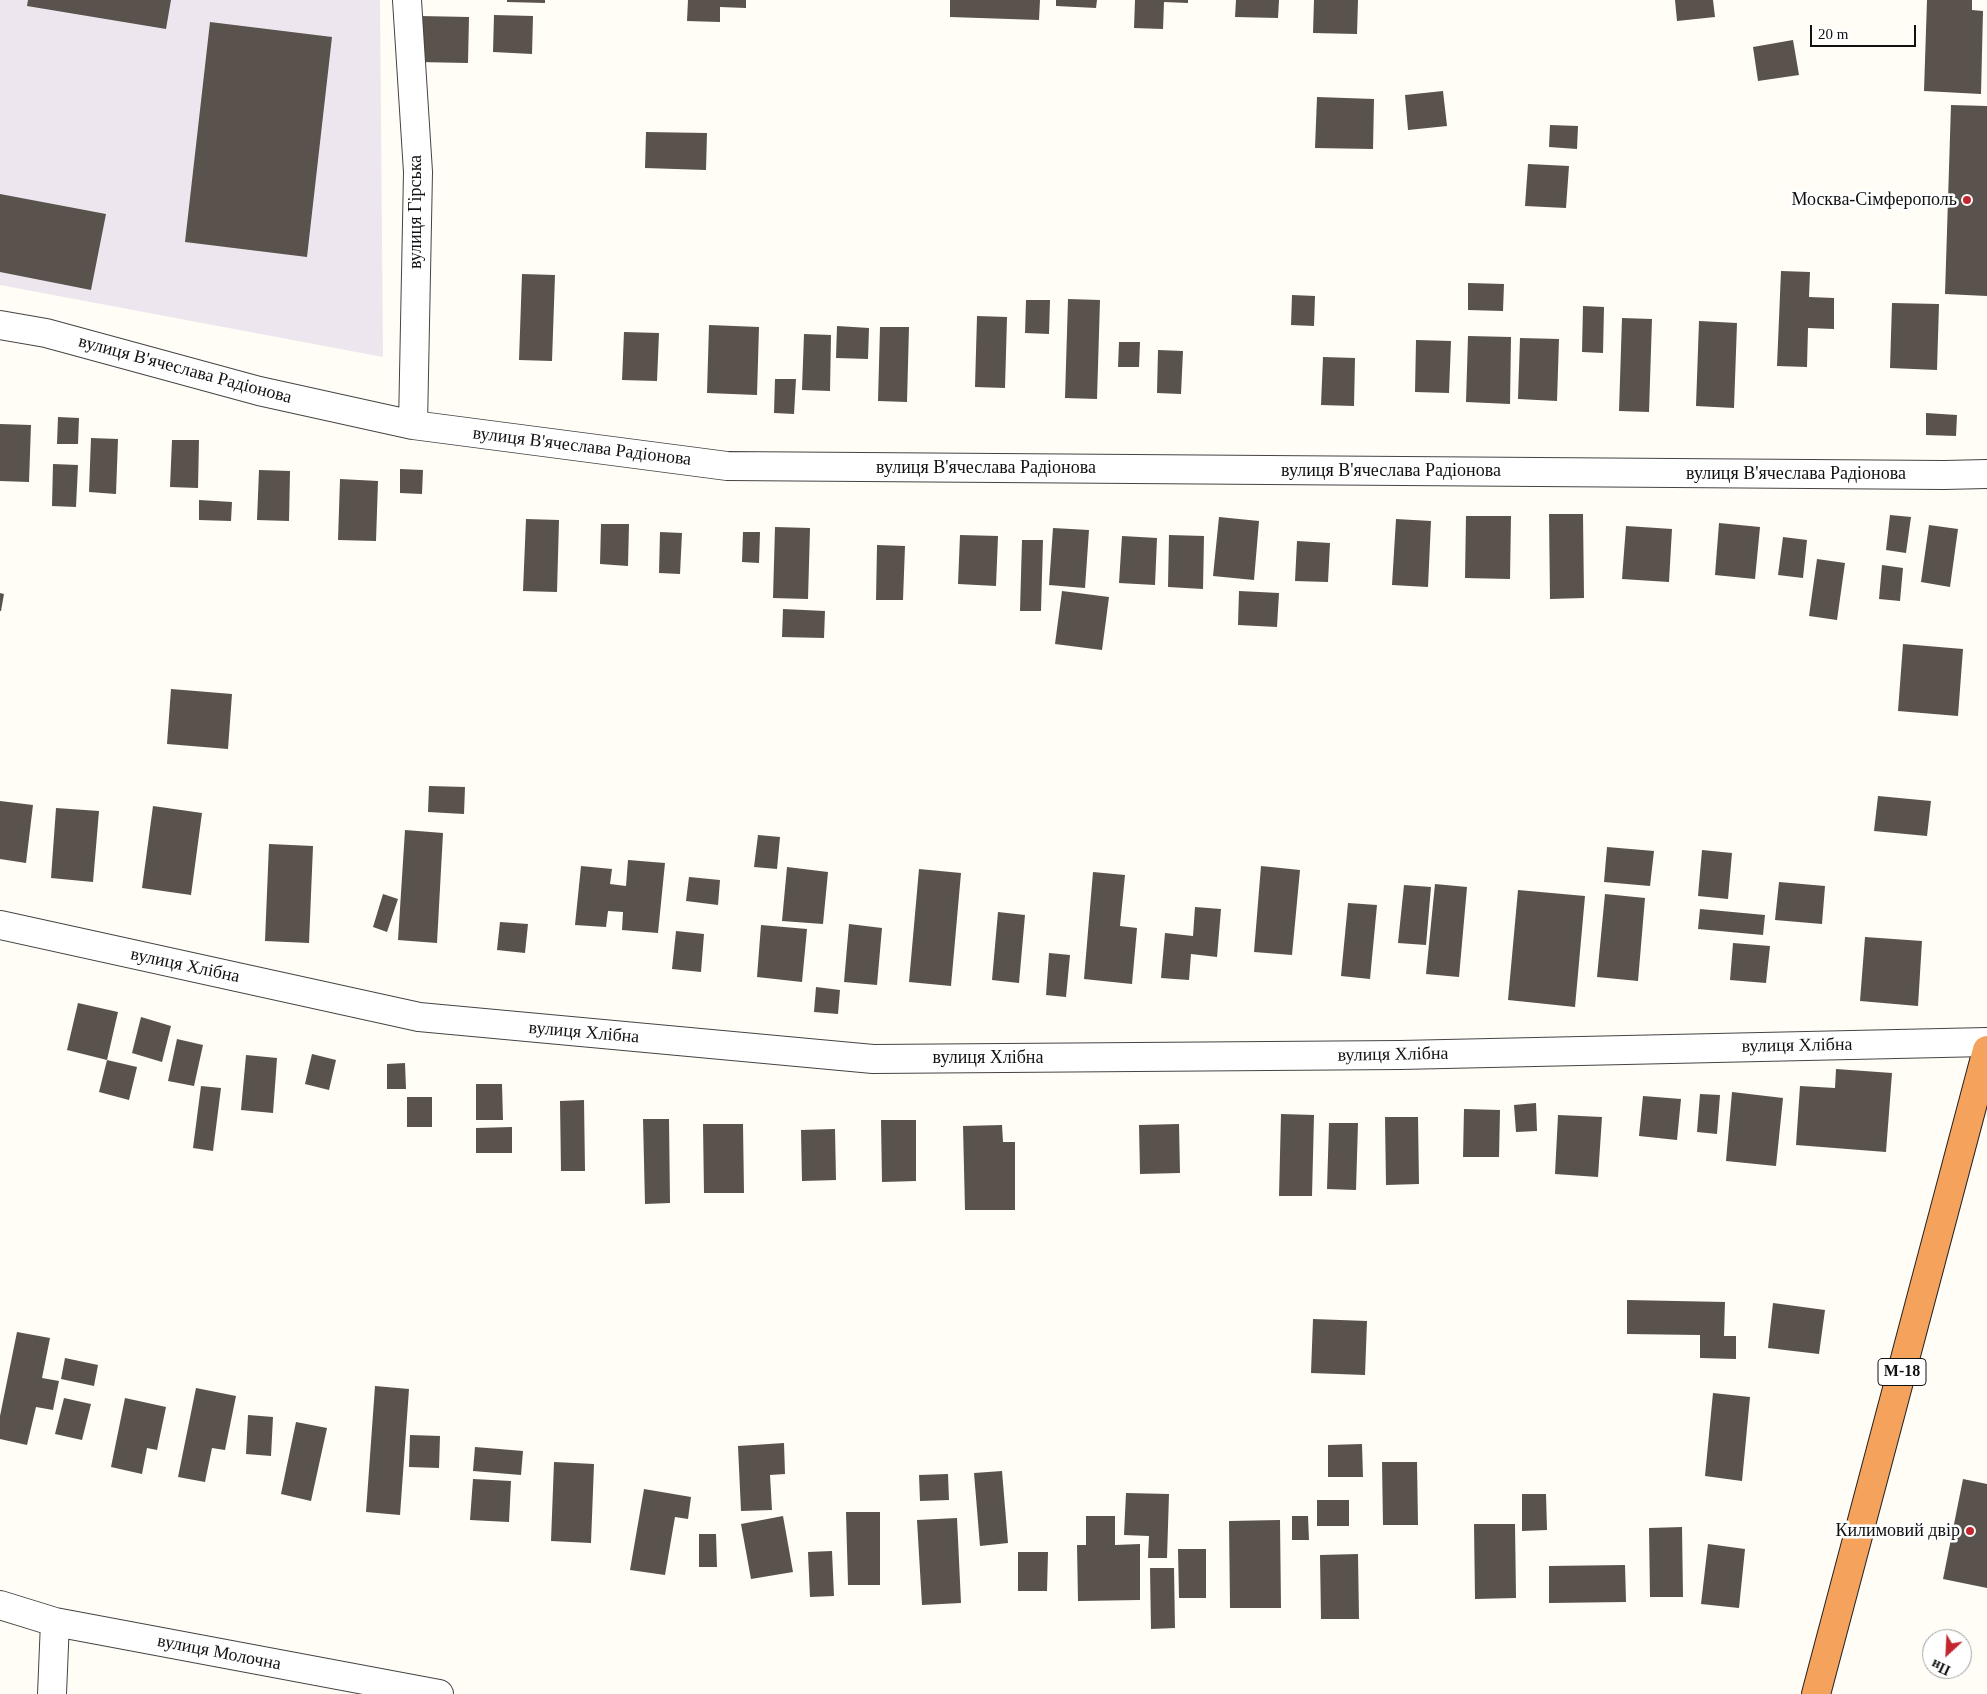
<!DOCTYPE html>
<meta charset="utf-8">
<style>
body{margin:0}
#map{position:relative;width:1987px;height:1694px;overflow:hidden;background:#fffdf5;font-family:"Times New Roman",serif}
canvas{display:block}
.north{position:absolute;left:1922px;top:1629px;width:50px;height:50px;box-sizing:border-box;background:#fff;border:1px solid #a0a0a0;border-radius:50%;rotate:205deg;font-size:14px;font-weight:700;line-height:20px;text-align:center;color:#111}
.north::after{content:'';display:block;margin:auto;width:18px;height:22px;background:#c4262e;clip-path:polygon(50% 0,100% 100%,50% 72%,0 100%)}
.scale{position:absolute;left:1810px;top:25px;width:106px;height:22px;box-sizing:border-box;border:2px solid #111;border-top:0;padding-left:6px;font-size:15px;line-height:18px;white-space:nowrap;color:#111;-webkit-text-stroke:4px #fff;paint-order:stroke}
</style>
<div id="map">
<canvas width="1987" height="1694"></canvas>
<div class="north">Пн</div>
<div class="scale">20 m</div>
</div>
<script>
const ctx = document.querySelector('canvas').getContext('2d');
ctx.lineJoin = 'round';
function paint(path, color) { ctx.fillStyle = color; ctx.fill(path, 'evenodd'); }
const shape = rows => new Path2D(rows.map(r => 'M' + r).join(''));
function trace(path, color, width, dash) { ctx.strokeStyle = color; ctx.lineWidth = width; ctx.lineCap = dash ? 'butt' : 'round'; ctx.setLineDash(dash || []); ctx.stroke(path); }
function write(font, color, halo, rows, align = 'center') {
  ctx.font = font + ' "Times New Roman",serif'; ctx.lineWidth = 5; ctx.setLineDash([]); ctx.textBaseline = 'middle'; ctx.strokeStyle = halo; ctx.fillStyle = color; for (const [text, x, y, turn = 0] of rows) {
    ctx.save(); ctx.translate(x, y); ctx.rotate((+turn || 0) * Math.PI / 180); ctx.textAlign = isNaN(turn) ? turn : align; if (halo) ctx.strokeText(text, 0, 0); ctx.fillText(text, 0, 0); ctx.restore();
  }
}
const industrial = shape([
 [0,0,380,0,383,357,0,285]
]);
const building = shape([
 [28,0,171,0,166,29,27,6],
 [507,0,545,0,545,3,507,2],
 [688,0,746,0,746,8,720,7,720,22,687,21],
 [950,0,1040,0,1039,20,950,17],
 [1056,0,1097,0,1096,8,1056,6],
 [1135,0,1188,0,1188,3,1164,2,1163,29,1134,28],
 [1236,0,1279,0,1278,18,1235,17],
 [1314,0,1358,0,1357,34,1313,33],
 [1675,0,1713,0,1715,17,1677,21],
 [1927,0,1972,0,1972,10,1983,11,1981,94,1924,91],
 [494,15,533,16,532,54,493,52],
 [420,16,469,17,468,63,418,62],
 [210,22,332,37,307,257,185,242],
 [1793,40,1799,75,1758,81,1753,47],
 [1443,91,1447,126,1408,130,1405,95],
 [1317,97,1374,99,1373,149,1315,148],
 [1951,105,1987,106,1987,296,1945,294],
 [1550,125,1578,126,1577,149,1549,147],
 [646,132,707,133,706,170,645,168],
 [1528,164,1569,166,1566,208,1525,206],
 [0,194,106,214,91,290,0,272],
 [1781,271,1810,272,1809,297,1834,298,1834,329,1808,328,1807,367,1777,366],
 [522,274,555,275,552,361,519,360],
 [1468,283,1504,284,1503,311,1468,310],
 [1292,295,1315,296,1314,326,1291,325],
 [1068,299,1100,300,1097,399,1065,398],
 [1026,300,1050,300,1049,334,1025,333],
 [1892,303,1939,304,1937,370,1890,368],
 [1583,306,1604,307,1603,353,1582,352],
 [977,316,1007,317,1005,388,975,387],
 [1622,318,1652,319,1649,412,1619,411],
 [1699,321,1737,323,1734,408,1696,406],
 [709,325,759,327,757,395,707,393],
 [837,326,869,328,868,359,836,358],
 [880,327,909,327,907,402,878,401],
 [624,332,659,333,657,381,622,380],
 [804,334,831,335,830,391,802,390],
 [1468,336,1511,337,1510,404,1466,402],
 [1520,338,1559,339,1557,401,1518,399],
 [1416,340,1451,341,1449,393,1415,392],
 [1119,342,1140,342,1139,367,1118,367],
 [1158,350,1183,351,1181,394,1157,393],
 [1323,357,1355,358,1354,406,1321,405],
 [775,379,796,379,794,414,774,413],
 [1926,413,1957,415,1956,436,1926,435],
 [58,417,79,418,78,444,57,444],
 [0,424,31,425,29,482,0,481],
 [91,438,118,439,116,494,89,492],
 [172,440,199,440,198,488,170,487],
 [53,464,78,465,76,507,52,506],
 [400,469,423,470,422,494,400,493],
 [259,470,290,471,289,521,257,520],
 [340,479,378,481,376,541,338,540],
 [199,500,232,502,231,521,199,520],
 [1549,514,1583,514,1584,598,1550,599],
 [1890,515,1911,517,1906,553,1886,550],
 [1466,516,1511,516,1510,579,1465,578],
 [1219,517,1259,521,1254,580,1213,576],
 [526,519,559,520,557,592,523,591],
 [1396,519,1431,521,1428,587,1392,585],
 [1719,523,1760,527,1755,579,1715,575],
 [601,524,629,524,628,566,600,564],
 [1929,525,1958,529,1950,587,1921,582],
 [1626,526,1672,529,1669,582,1622,579],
 [775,527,810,528,808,599,773,598],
 [1053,528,1089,530,1085,588,1049,585],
 [660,532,682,533,680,574,659,573],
 [743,532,760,532,759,563,742,562],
 [960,535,998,536,996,586,958,584],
 [1169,535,1204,536,1203,589,1168,587],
 [1122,536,1157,538,1155,585,1119,583],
 [1783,537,1807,540,1803,578,1778,575],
 [1022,540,1043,540,1041,611,1020,611],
 [1297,541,1330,543,1328,582,1295,581],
 [877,545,905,546,903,600,876,600],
 [1817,559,1845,563,1837,620,1809,616],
 [1882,565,1903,568,1900,601,1879,599],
 [1062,591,1109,597,1102,650,1055,644],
 [1239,591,1279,593,1277,627,1238,625],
 [0,593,4,594,1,611,0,611],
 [783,609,825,611,824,638,782,637],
 [1903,644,1963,649,1958,716,1898,711],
 [171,689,232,694,228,749,167,744],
 [429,786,465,787,464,814,428,812],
 [1878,796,1931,801,1927,836,1874,831],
 [0,801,33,805,26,863,0,859],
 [153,806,202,813,191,895,142,888],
 [56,808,99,811,93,882,51,878],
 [405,830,443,833,437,943,398,940],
 [758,835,780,837,777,869,754,867],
 [269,844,313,846,309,943,265,941],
 [1607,847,1654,851,1650,886,1604,882],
 [1702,850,1732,853,1728,899,1698,896],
 [628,860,665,863,658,933,622,930,623,912,608,911,606,927,575,925,581,866,612,869,610,884,626,886],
 [1261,866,1300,870,1292,955,1254,952],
 [787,867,828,872,823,924,782,921],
 [919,869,961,873,951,986,909,982],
 [1093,872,1125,875,1120,926,1137,928,1132,984,1084,979],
 [689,877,720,880,718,905,686,901],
 [1779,882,1825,886,1822,924,1775,920],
 [1435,884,1467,887,1459,977,1426,974],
 [1404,885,1431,887,1426,945,1398,943],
 [1518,890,1585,896,1575,1007,1508,1000],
 [383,894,398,899,387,932,373,927],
 [1605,894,1645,898,1638,981,1597,977],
 [1348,903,1377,905,1370,979,1341,976],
 [1195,907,1221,909,1217,957,1191,954,1189,980,1161,978,1165,933,1193,936],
 [1700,909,1765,915,1763,935,1698,929],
 [998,912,1025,915,1019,983,992,980],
 [500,922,528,924,525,953,497,950],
 [849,924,882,928,877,985,844,982],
 [761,925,807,929,802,982,757,977],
 [676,931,704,934,701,972,672,969],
 [1865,937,1922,941,1918,1006,1860,1001],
 [1733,943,1770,946,1766,983,1730,980],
 [1049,953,1070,955,1066,997,1046,995],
 [816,987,840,990,838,1014,814,1012],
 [78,1003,118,1012,107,1060,67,1050],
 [141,1017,171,1026,162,1062,132,1053],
 [177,1039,203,1045,194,1086,168,1081],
 [312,1054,336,1060,329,1090,305,1084],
 [246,1055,277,1058,273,1113,241,1110],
 [107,1060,137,1067,129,1100,99,1092],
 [405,1063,406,1089,387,1089,387,1064],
 [1836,1069,1892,1073,1886,1152,1796,1145,1800,1086,1835,1088],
 [476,1084,502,1084,503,1120,476,1120],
 [201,1086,221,1088,213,1151,193,1148],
 [1732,1092,1783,1098,1776,1166,1726,1161],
 [1700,1094,1720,1095,1717,1134,1697,1132],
 [1643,1096,1681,1099,1677,1140,1639,1136],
 [407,1097,432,1097,432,1127,407,1127],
 [584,1100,585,1171,561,1171,560,1101],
 [1536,1103,1537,1131,1516,1132,1514,1105],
 [1464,1109,1500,1110,1499,1157,1463,1157],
 [1281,1114,1314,1115,1312,1196,1279,1196],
 [1558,1115,1602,1117,1598,1177,1555,1174],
 [1385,1117,1418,1117,1419,1184,1386,1185],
 [643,1119,669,1119,670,1203,645,1204],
 [881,1120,916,1120,916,1181,882,1182],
 [1329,1123,1358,1123,1356,1190,1327,1189],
 [703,1124,743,1124,744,1193,704,1193],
 [1179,1124,1180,1173,1140,1174,1139,1125],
 [1002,1125,1003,1142,1015,1142,1015,1210,965,1210,963,1126],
 [512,1127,512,1153,476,1153,476,1128],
 [835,1129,836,1180,802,1181,801,1130],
 [1627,1300,1725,1302,1724,1336,1736,1336,1736,1359,1700,1358,1700,1335,1627,1334],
 [1773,1303,1825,1310,1819,1354,1768,1348],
 [1313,1319,1367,1321,1365,1375,1311,1373],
 [17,1332,50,1338,42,1378,59,1381,53,1410,36,1407,27,1445,0,1439,0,1416],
 [65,1358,98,1365,94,1386,61,1379],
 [375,1386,409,1389,400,1515,366,1512],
 [196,1388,236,1396,225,1450,212,1448,205,1482,178,1477],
 [1713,1393,1750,1397,1742,1481,1705,1476],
 [64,1398,91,1404,82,1440,55,1434],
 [125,1398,166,1407,157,1450,147,1448,142,1474,111,1467],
 [248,1415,273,1417,271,1456,246,1454],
 [296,1422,327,1428,311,1501,281,1494],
 [410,1435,440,1436,439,1468,409,1467],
 [784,1443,785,1474,770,1475,772,1510,741,1511,738,1446],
 [1362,1444,1363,1477,1328,1477,1328,1445],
 [475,1447,523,1451,521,1475,473,1471],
 [554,1462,594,1464,591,1543,551,1541],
 [1382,1462,1417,1462,1418,1525,1383,1525],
 [1002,1471,1008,1543,980,1546,974,1473],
 [948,1474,949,1500,920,1501,919,1475],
 [473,1479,511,1481,509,1522,470,1520],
 [1963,1479,1987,1484,1987,1588,1943,1579],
 [644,1489,691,1497,688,1519,675,1517,665,1575,630,1570],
 [1126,1493,1169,1494,1167,1558,1148,1558,1149,1536,1124,1535],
 [1522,1494,1546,1494,1547,1530,1522,1531],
 [1317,1500,1349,1500,1349,1526,1317,1526],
 [846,1512,880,1512,880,1585,848,1585],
 [783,1516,793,1572,751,1579,741,1524],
 [1086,1516,1115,1516,1115,1545,1140,1544,1140,1600,1078,1601,1077,1545,1086,1545],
 [1292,1516,1308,1516,1309,1540,1292,1540],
 [957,1518,961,1603,922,1605,917,1520],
 [1280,1520,1281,1608,1230,1608,1229,1521],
 [1474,1524,1515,1524,1516,1598,1475,1599],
 [1682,1527,1683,1597,1650,1597,1649,1528],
 [699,1534,716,1534,717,1567,699,1567],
 [1708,1544,1745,1549,1739,1608,1701,1604],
 [1178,1549,1206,1549,1206,1598,1179,1598],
 [832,1551,834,1596,810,1597,808,1552],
 [1018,1552,1048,1552,1047,1591,1018,1591],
 [1358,1554,1359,1619,1321,1619,1320,1555],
 [1625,1565,1626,1602,1549,1603,1549,1566],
 [1150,1568,1174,1568,1175,1628,1151,1629]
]);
const minor = shape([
 [407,0,418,172,413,425],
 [0,325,46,333,259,391,413,425,727,466,1944,475,1987,474],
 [0,925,419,1017,873,1059,1400,1055,1987,1042],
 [0,1605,55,1622,439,1694],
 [52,1694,55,1622]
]);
const highway = shape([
 [1816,1694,1987,1050]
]);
const markers = [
 [1967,200,5,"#c4262e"],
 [1970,1531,5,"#c4262e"]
];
const shields = [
 [1902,1372,48]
];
const shieldNames = [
 ["М-18",1902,1372]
];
const poiNames = [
 ["Москва-Сімферополь",1957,200],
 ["Килимовий двір",1960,1531]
];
const streetNames = [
 ["вулиця Гірська",416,212,-90],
 ["вулиця В'ячеслава Радіонова",185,370,15],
 ["вулиця В'ячеслава Радіонова",582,447,7],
 ["вулиця В'ячеслава Радіонова",986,468],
 ["вулиця В'ячеслава Радіонова",1391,471],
 ["вулиця В'ячеслава Радіонова",1796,474],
 ["вулиця Хлібна",185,966,12],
 ["вулиця Хлібна",584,1033,5],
 ["вулиця Хлібна",1797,1046,-1],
 ["вулиця Хлібна",1393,1055,-1],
 ["вулиця Хлібна",988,1058],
 ["вулиця Молочна",219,1653,11]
];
paint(industrial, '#eee6ef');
paint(building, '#5a524d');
trace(minor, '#444', 30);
trace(highway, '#222', 30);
trace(minor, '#fff', 28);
trace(highway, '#f5a25d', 28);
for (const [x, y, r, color] of markers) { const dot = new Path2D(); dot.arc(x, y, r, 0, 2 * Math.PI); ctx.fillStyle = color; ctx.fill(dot); trace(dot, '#fff', 2); }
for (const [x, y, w] of shields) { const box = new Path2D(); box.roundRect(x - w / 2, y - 13.5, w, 27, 4); ctx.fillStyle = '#fff'; ctx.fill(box); trace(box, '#111', 1); }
write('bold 16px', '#111', null, shieldNames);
write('18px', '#111', '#fff', poiNames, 'right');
write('18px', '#111', '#fff', streetNames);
</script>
